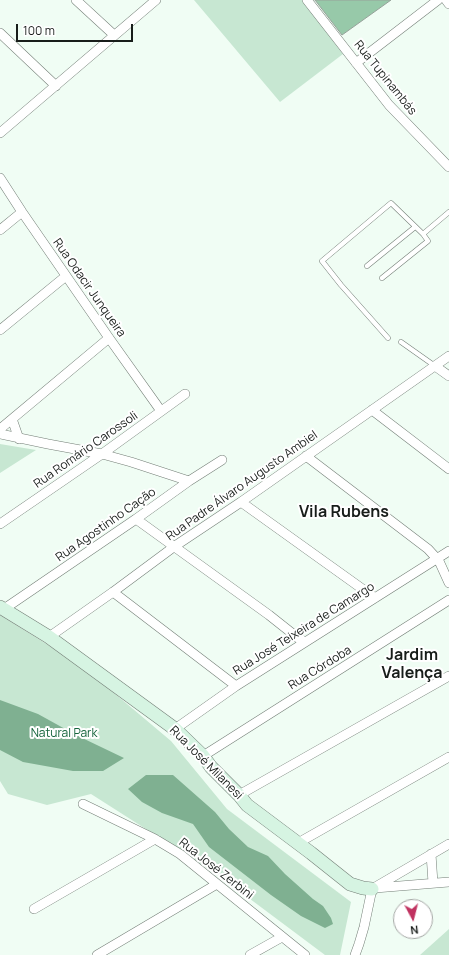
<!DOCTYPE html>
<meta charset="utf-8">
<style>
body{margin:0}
#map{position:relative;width:449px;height:955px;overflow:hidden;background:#f0fdf4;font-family:Manrope,sans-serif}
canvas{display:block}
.north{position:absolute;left:393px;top:899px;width:40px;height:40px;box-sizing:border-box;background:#fff;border:1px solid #a3a5a3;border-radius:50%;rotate:173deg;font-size:11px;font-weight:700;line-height:16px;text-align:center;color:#181d1a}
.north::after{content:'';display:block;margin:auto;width:14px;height:18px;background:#c03260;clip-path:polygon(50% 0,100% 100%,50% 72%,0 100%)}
.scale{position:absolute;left:16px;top:24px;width:117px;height:18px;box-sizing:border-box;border:2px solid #181d1a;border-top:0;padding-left:5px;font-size:12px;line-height:14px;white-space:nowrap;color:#181d1a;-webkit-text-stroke:3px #fff;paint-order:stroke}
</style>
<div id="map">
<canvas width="449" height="955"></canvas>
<div class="north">N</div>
<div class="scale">100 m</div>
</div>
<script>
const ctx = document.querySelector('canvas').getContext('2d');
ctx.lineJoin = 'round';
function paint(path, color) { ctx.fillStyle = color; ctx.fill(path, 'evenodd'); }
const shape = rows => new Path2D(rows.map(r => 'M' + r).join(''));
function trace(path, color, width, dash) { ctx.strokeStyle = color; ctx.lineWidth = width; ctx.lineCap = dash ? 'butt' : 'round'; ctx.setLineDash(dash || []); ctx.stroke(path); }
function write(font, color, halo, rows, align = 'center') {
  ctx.font = font + ' Manrope,sans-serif'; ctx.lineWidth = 4; ctx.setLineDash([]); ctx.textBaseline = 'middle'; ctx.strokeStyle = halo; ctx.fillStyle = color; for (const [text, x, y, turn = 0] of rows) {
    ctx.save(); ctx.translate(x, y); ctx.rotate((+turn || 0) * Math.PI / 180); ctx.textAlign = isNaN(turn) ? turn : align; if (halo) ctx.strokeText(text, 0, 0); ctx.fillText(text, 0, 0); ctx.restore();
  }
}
const green = shape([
 [194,0,303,0,343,54,280,102],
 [0,444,36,450,0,473],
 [0,615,53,648,101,682,171,741,227,809,351,902,340,955,325,955,218,875,91,794,47,805,8,794,0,781],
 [449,929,449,955,420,955]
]);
const water = shape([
 [0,700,38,714,76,735,124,758,103,771,73,771,23,762,0,750],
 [146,775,173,775,215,812,229,829,248,847,268,856,285,874,313,899,323,906,331,918,333,924,325,928,301,916,271,895,209,847,193,824,162,813,142,802,128,789]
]);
const building = shape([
 [315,0,391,0,342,35,315,0]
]);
const lane = shape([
 [367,266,415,227],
 [382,278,428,241,423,234],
 [388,338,341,285,322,261,391,203,423,234,449,212],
 [401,342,435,366]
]);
const street = shape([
 [76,0,114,35],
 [307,0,389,105,449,167],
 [446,0,449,4],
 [0,33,56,86],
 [356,63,438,0],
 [0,133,156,0],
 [0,178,22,212,109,338,161,411],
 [0,230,22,212],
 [0,330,66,276],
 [435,366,449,376],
 [372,410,449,469],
 [12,419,19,439],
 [0,429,109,338],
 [0,434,48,444,102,454,131,462,189,481],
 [306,456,428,549,439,561,449,583],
 [241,502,375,598],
 [136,519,269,615,298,638,305,642],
 [0,524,102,454,185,394],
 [113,592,236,686],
 [4,609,136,519,189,481,222,460],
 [49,637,113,592,175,546,241,502,449,356],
 [175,729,236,686,449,551],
 [203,756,449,600],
 [239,795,449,676],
 [83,804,155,839,180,854,305,955],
 [298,843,449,757],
 [431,854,433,883],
 [375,888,449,882],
 [372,889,449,844],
 [34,909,155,839],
 [97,955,217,884],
 [250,955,282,937],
 [355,955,359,944,364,927,372,889]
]);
const secondary = shape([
 [0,607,49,637,175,729,203,756,211,767,239,795,247,805,311,853,350,884,363,888,372,889]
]);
const streetNames = [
 ["Rua Tupinambás",385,78,51],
 ["Rua Odacir Junqueira",89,288,55],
 ["Rua Romário Carossoli",86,450,-35],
 ["Rua Padre Álvaro Augusto Ambiel",242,486,-35],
 ["Rua Agostinho Cação",106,525,-35],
 ["Rua José Teixeira de Camargo",304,629,-32],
 ["Rua Córdoba",320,668,-32],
 ["Rua José Milanesi",206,763,45],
 ["Rua José Zerbini",216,869,38]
];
const parkNames = [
 ["Natural Park",64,734]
];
const districtNames = [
 ["Vila Rubens",344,513],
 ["Jardim",412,656],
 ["Valença",412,674]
];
paint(green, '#c7e7d2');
paint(water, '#7fb091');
paint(building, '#97c9a9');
trace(building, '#97a29a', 1);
trace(lane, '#737e76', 5.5);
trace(street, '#737e76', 10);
trace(secondary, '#737e76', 14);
trace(lane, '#fff', 4.5);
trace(street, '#fff', 9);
trace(secondary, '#d6f4e2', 13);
write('12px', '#181d1a', '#fff', streetNames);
write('12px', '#16653d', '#fff', parkNames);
write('bold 16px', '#181d1a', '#fff', districtNames);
</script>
